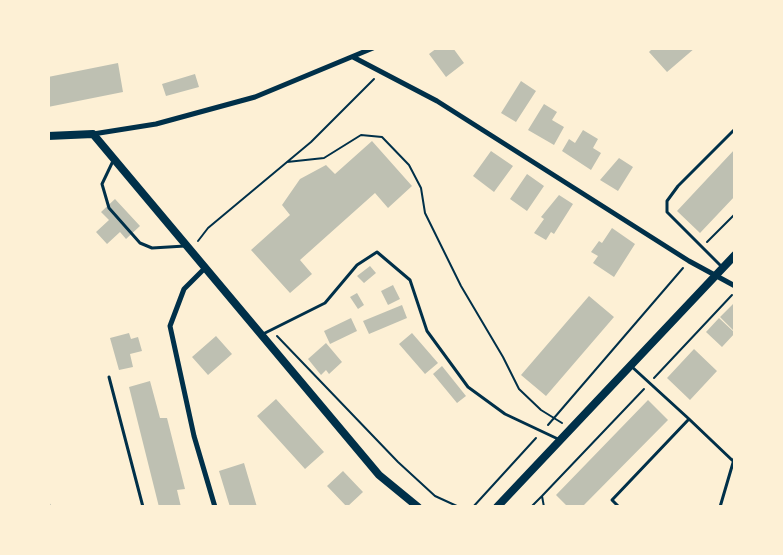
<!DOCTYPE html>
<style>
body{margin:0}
#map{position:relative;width:783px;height:555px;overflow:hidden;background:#fdf0d5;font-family:"Noto Sans",sans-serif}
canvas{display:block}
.frame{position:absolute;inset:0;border:50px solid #fdf0d5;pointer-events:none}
</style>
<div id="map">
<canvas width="783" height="555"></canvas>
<div class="frame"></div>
</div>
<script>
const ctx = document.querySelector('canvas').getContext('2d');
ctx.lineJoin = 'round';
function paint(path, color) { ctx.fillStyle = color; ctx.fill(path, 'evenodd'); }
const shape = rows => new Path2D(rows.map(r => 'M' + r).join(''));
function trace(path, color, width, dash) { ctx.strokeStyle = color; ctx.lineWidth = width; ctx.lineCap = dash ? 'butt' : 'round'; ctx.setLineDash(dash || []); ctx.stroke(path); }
const building = shape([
 [437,48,453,48,464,63,446,77,429,54],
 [653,48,695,48,667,72,649,52],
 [118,63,123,92,48,107,48,77],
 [195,74,199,87,166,96,162,84],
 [521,81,536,91,516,122,501,113],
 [544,104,557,112,552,120,564,127,554,145,528,130],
 [583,130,598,139,593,148,601,153,591,170,562,151,569,139,575,143],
 [372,141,412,186,388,208,375,193,300,260,312,274,290,293,251,250,290,215,282,205,300,179,326,165,335,174],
 [735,149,735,196,700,233,677,211],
 [491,151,513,166,494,192,473,176],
 [619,158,633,167,618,191,600,180],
 [527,174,544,186,527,211,510,199],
 [559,195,573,204,554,234,551,232,546,240,534,233,544,219,541,217],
 [115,199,140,226,126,239,120,232,107,244,96,232,109,220,101,212],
 [612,228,635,244,614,277,593,263,598,256,591,252,599,241,602,243],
 [370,266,376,273,364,283,357,276],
 [393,285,400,299,388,305,381,291],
 [357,293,364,305,358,309,350,297],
 [589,296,614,317,546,396,521,375],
 [733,304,735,306,735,332,720,317],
 [402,305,407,318,369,334,363,321],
 [351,318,357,331,330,344,324,331],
 [719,318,735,333,722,347,706,332],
 [129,333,131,339,138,337,142,351,130,354,133,367,119,370,110,338],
 [412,333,438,363,425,374,399,344],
 [216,336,232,354,208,375,192,357],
 [326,343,342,362,329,374,326,370,321,375,308,359],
 [694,349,717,371,690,400,667,378],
 [442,366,466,396,457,403,433,374],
 [150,381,160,418,167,418,185,489,177,490,181,507,159,507,129,387],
 [276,399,324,452,305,469,257,416],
 [648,400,668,420,584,505,586,507,568,507,556,495],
 [244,463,257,507,230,507,219,471],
 [343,471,363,492,347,507,327,486]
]);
const path = shape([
 [287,162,324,158,361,135,382,137,409,165,421,188,425,213,461,286,503,357,519,389,541,410,562,423],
 [198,241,208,228,311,142,374,79],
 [707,242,735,214],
 [277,336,398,462,435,496,459,507],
 [654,378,732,295],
 [548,425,683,268],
 [473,507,536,438],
 [531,507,542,496],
 [544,507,542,496,644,389]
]);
const service = shape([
 [113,161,102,184,109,208,140,243,152,248,185,246],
 [722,267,667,212,667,201,678,186,735,129],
 [263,334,325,303,357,265,377,252,410,280,427,331,468,387,505,414,558,439],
 [109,377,143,507],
 [689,419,733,461],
 [619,507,612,500,689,419,631,366],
 [720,507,735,456]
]);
const minor = shape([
 [353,57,437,101,689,261,735,286],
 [93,134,156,124,255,97,373,48],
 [205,268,184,289,170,326,194,436,215,507]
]);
const secondary = shape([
 [48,136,93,134,379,475,418,507],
 [497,507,735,255]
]);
const rail = shape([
 [48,504,49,507]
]);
paint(building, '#bec0b2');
trace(path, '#003049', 2);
trace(service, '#003049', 3);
trace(minor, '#003049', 5);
trace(secondary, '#003049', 8);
trace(rail, '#657d81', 4);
</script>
